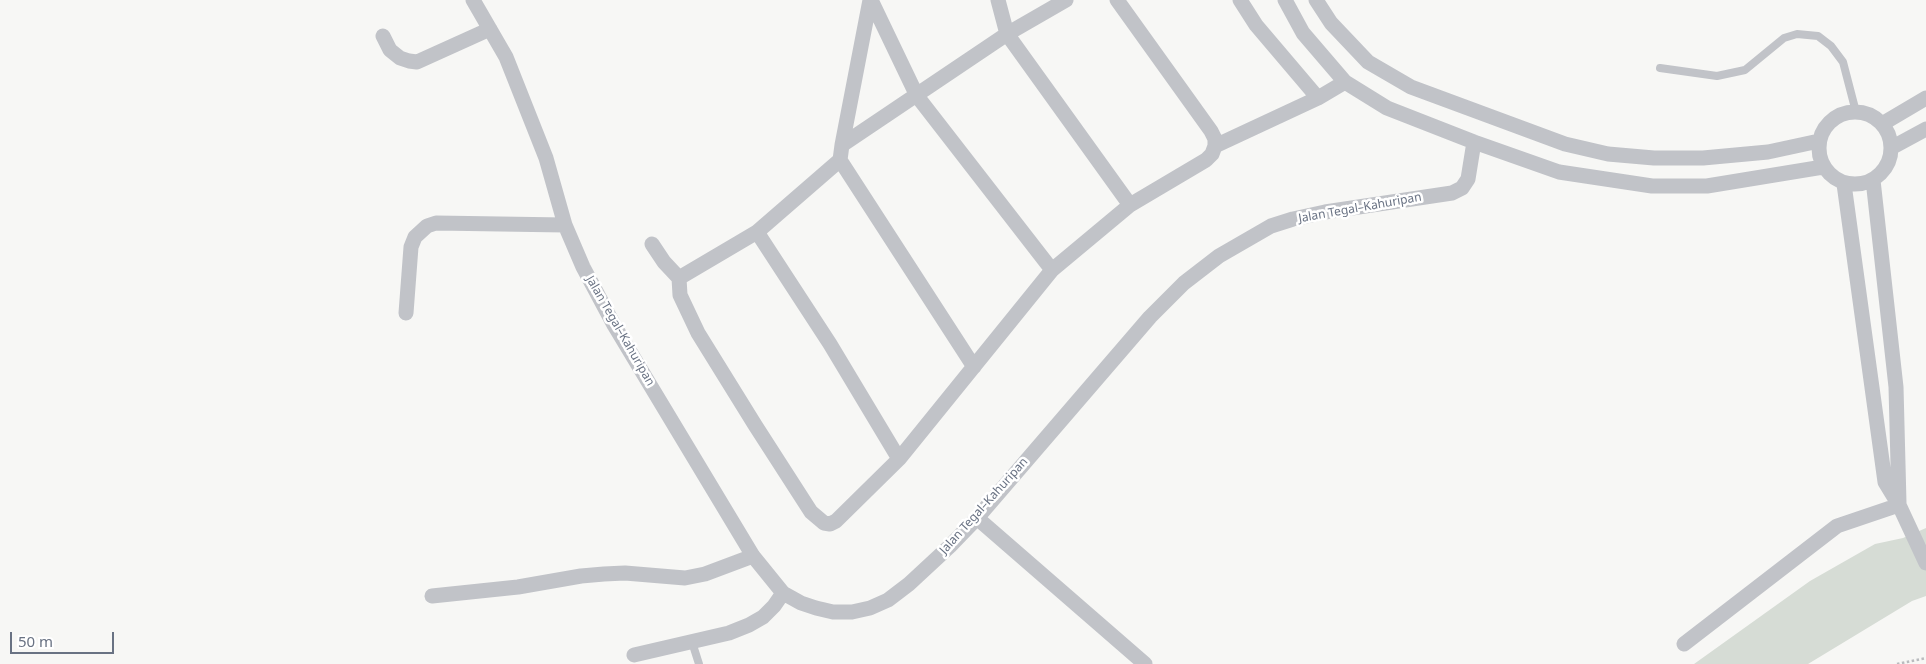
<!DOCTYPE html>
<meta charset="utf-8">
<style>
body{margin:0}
#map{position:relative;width:1926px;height:664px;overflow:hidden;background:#f7f7f5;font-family:"Noto Sans",sans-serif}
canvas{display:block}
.scale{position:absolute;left:10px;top:632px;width:104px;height:22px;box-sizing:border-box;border:2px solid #697283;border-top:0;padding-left:6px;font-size:15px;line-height:18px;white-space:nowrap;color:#697283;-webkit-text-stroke:4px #fff;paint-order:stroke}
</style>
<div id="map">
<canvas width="1926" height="664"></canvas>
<div class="scale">50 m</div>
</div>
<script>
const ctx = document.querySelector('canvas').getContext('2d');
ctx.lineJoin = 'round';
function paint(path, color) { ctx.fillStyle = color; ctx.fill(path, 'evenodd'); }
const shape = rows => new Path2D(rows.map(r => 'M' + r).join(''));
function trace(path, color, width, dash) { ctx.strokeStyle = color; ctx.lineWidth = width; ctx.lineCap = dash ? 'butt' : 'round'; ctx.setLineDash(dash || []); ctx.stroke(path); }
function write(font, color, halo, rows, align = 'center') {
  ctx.font = font + ' "Noto Sans",sans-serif'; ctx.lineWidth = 5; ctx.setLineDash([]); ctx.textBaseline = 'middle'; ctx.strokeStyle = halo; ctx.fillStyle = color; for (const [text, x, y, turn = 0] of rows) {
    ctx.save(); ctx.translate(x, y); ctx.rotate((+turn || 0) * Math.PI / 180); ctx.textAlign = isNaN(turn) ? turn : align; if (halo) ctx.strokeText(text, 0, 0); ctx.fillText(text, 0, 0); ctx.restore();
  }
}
const green = shape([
 [1926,528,1926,596,1912,601,1808,664,1694,664,1810,581,1875,544,1903,538]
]);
const path = shape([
 [1897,664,1926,658]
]);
const lane = shape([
 [1660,68,1717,76,1745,70,1784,38,1797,34,1818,36,1831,46,1843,62,1856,112],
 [692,642,699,664]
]);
const street = shape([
 [473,0,506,57,546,158,565,225,583,267,614,325,753,556,783,593,801,603,816,608,833,612,852,612,870,608,888,600,909,584,950,546,977,518,1150,317,1184,283,1219,256,1271,226,1293,219,1325,212,1452,193,1462,188,1468,179,1474,142],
 [871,0,917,96,1052,270],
 [998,0,1007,34,1130,205],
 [1066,0,1007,34,842,145,840,160,757,232,679,278,680,295,698,333,755,425,811,512,824,523,830,524,836,521,899,459,1052,270,1130,205,1206,160,1212,154,1215,146,1215,139,1211,131,1117,0],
 [1240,0,1256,25,1318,98],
 [1285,0,1303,33,1345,82,1387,108,1474,142,1559,172,1652,186,1707,186,1823,167],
 [1316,0,1331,23,1368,62,1411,87,1565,144,1608,154,1654,158,1703,158,1768,152,1819,141],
 [383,36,390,50,400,58,409,61,417,62,490,29],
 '1819 148a36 36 0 1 1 72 0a36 36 0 1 1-72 0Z',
 [1882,124,1926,98],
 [842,145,870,0],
 [1215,146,1318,98,1345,82],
 [1891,148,1926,129],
 [840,160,974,367],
 [1873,180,1896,387,1899,503],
 [1844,184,1885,482,1899,505,1926,563],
 [757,232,830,344,899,459],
 [652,244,664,262,679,278],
 [406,313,411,247,415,237,427,226,436,223,565,225],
 [977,518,1145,664],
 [432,596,518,587,581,576,604,574,625,573,685,578,705,574,753,556],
 [1684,644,1837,526,1899,505],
 [634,655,729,633,749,625,763,617,774,606,783,593]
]);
const streetNames = [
 ["Jalan Tegal–Kahuripan",1360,208,-10],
 ["Jalan Tegal–Kahuripan",620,331,60],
 ["Jalan Tegal–Kahuripan",984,506,-48]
];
paint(green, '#d6dcd5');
trace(path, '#b9bbbe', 2.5, [2.5, 2.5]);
trace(lane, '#c1c3c8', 8);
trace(street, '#c1c3c8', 15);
write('12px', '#697283', '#fff', streetNames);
</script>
